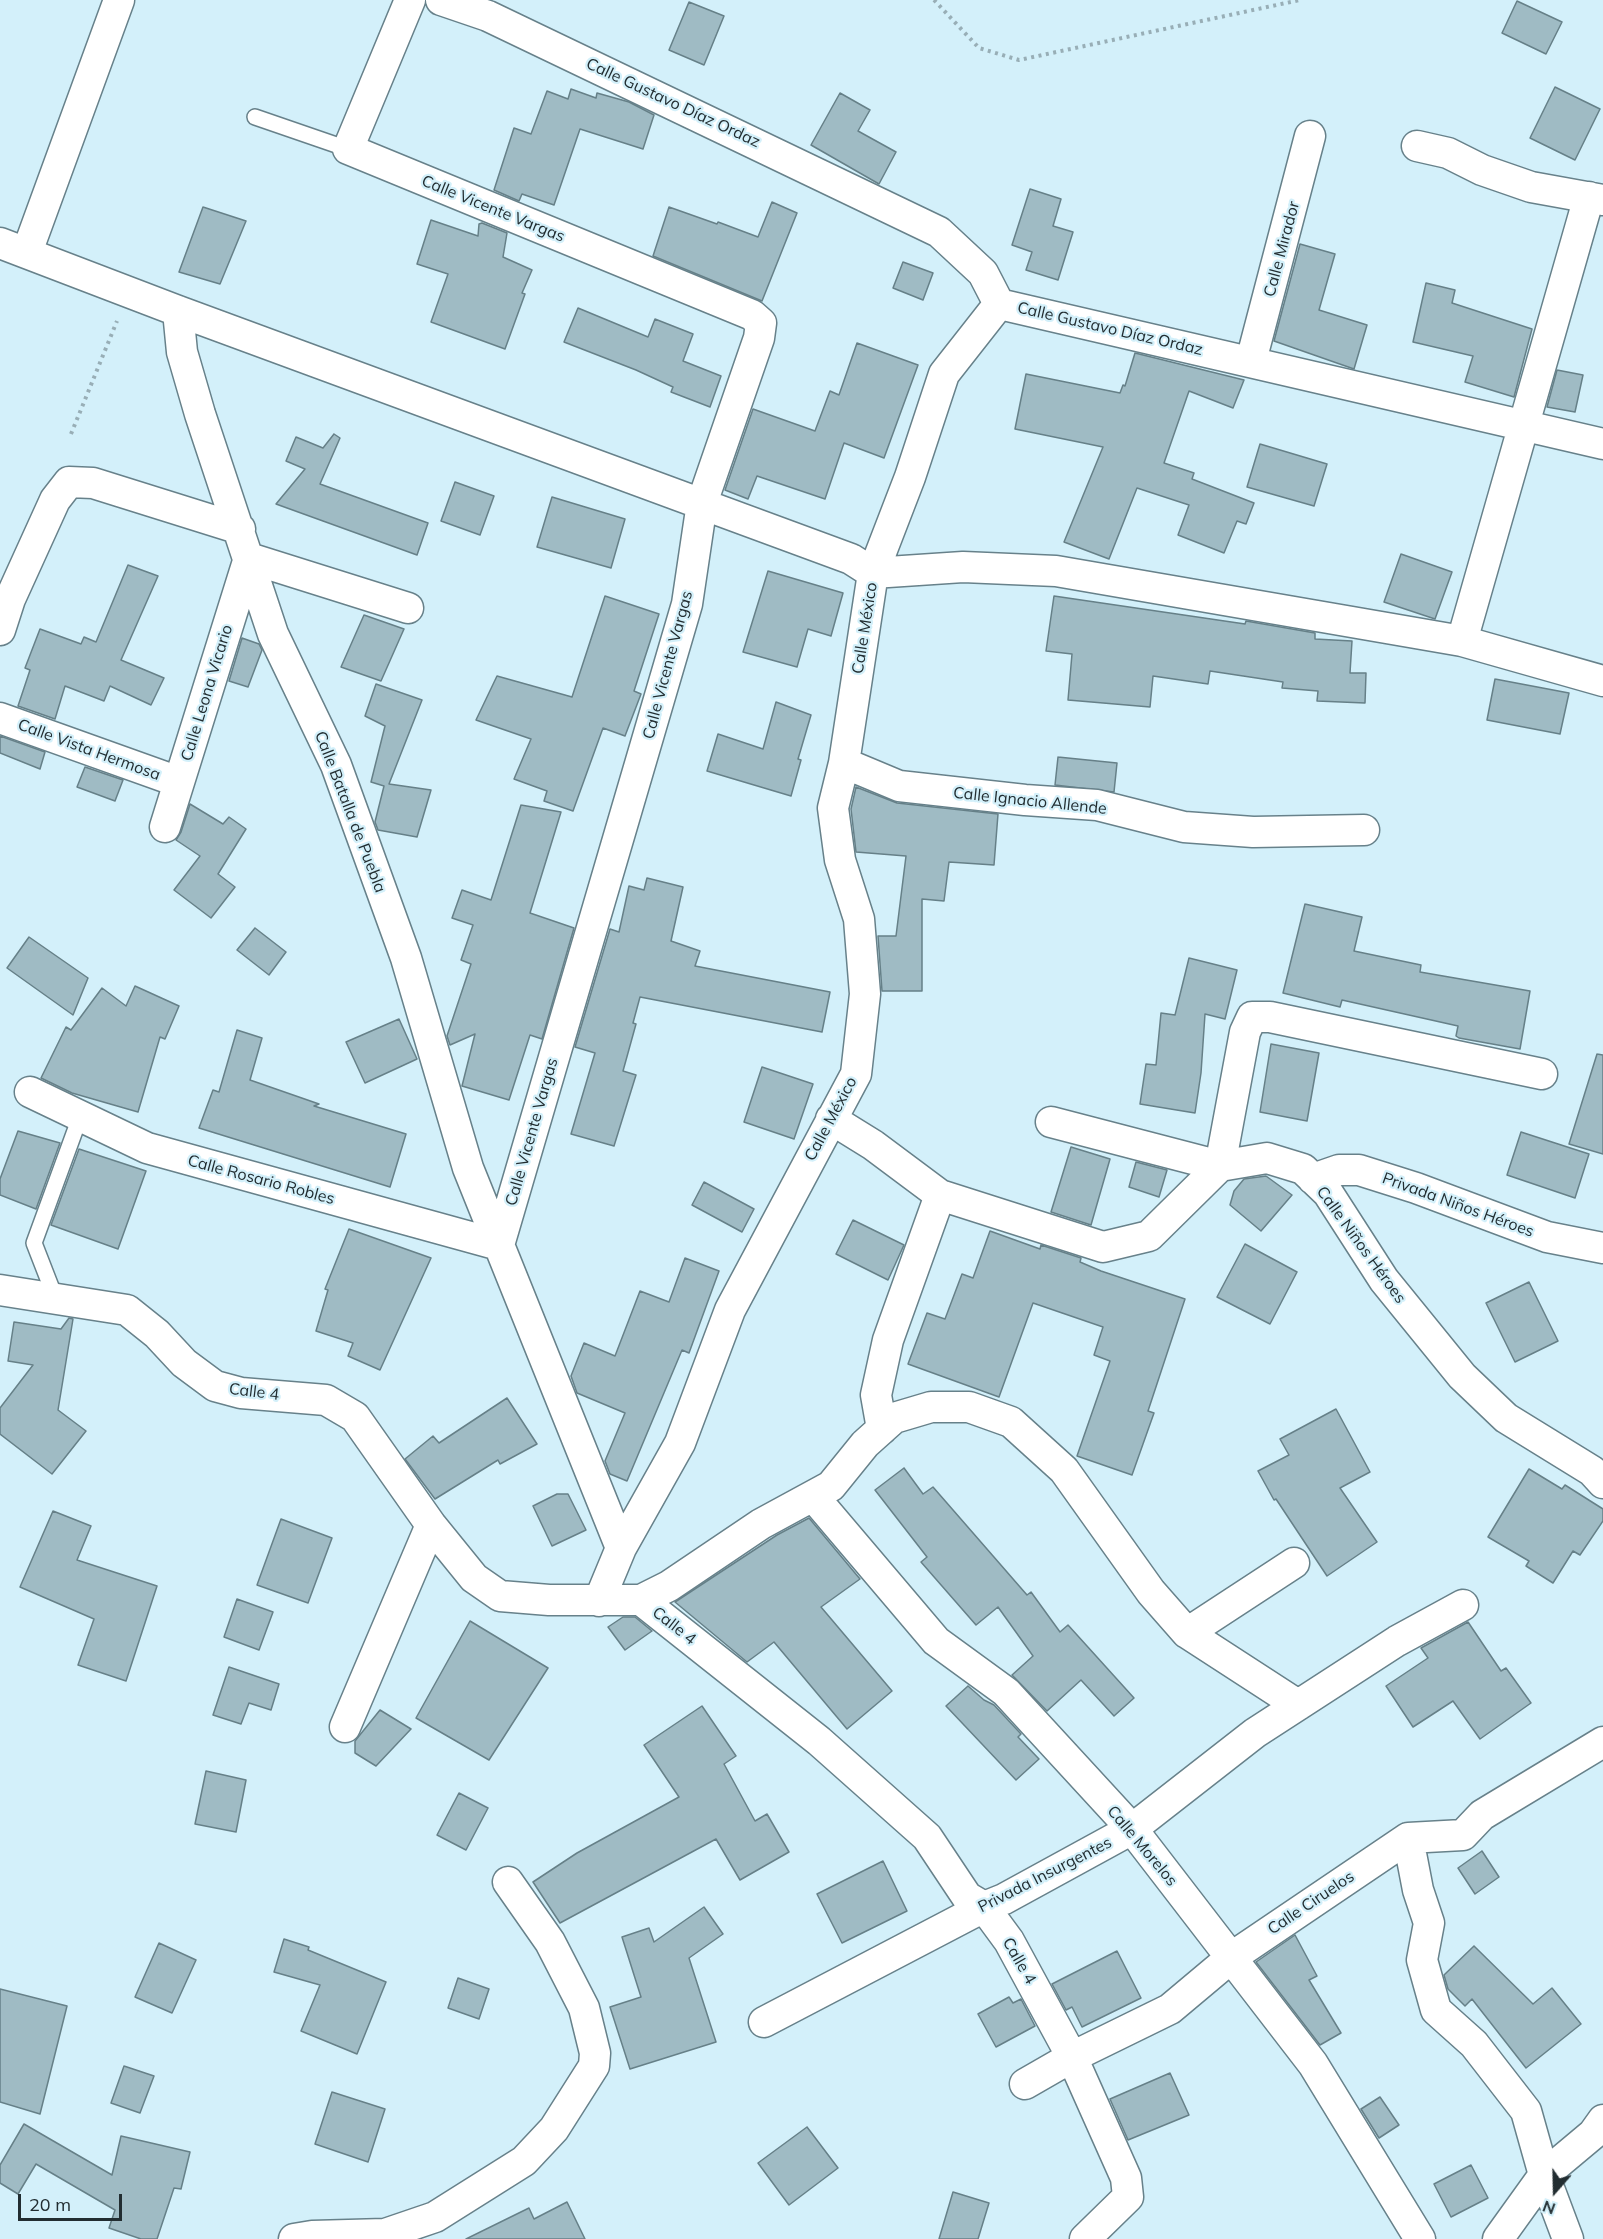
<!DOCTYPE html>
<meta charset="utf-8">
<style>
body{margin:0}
#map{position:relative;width:1603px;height:2239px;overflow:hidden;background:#d3f0fa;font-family:Mulish,sans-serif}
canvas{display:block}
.north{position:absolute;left:1525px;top:2161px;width:60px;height:60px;-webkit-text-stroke:4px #d3f0fa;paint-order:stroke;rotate:200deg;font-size:16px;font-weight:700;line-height:24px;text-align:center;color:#222d31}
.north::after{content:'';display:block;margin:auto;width:21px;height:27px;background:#222d31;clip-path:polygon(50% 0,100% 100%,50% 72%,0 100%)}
.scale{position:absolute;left:18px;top:2194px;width:104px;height:27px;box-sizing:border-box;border:3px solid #222d31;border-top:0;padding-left:8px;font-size:18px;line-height:21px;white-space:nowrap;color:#222d31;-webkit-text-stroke:4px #d3f0fa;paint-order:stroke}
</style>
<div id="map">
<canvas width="1603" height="2239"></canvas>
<div class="north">N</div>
<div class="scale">20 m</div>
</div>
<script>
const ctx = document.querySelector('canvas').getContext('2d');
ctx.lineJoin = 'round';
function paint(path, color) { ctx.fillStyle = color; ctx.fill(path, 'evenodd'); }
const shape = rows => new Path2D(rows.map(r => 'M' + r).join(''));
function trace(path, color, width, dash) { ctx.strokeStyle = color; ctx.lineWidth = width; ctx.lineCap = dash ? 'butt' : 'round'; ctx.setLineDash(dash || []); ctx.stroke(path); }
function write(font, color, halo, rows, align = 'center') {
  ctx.font = font + ' Mulish,sans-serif'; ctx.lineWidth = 4.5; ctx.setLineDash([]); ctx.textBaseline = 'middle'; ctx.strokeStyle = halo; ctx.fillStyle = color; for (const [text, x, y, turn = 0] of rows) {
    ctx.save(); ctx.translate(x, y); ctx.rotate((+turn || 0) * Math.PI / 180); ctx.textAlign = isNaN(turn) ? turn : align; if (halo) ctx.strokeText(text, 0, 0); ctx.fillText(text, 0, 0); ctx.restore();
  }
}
const building = shape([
 [1517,1,1562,22,1546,54,1502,33,1517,1],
 [689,2,724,16,704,65,669,50,689,2],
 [1555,87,1600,109,1575,160,1530,138,1555,87],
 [571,89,596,98,597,93,629,102,654,115,643,149,580,129,554,205,522,194,519,201,494,190,514,128,531,134,547,91,568,99,571,89],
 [840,93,870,110,858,131,896,152,879,184,811,145,840,93],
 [1030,189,1061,199,1053,226,1073,232,1058,280,1026,270,1032,252,1012,245,1030,189],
 [772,202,797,213,762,301,653,256,669,207,717,224,718,222,758,237,772,202],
 [203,207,246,221,220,284,179,272,203,207],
 [431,220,478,236,479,224,482,223,507,233,503,257,532,270,522,293,525,294,505,349,431,322,448,274,417,264,431,220],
 [1300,244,1335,254,1319,310,1367,325,1354,369,1274,341,1300,244],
 [903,262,933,273,923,300,893,288,903,262],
 [1426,283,1455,290,1452,303,1532,329,1514,397,1465,382,1473,356,1413,342,1426,283],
 [578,308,648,337,655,319,693,334,683,361,721,376,710,407,671,392,673,387,636,370,564,342,578,308],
 [857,343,918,365,884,458,844,443,825,499,757,476,748,499,725,490,753,409,815,431,830,391,839,395,857,343],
 [1135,353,1244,380,1233,408,1189,391,1164,463,1194,473,1192,479,1254,503,1246,524,1237,521,1224,553,1178,535,1189,505,1137,488,1109,559,1064,542,1103,447,1015,429,1026,374,1120,393,1123,385,1125,386,1135,353],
 [1557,370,1583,375,1575,412,1547,407,1557,370],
 [334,434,340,438,320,484,428,523,417,555,276,504,305,469,286,461,296,437,323,448,334,434],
 [1260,444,1327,464,1314,506,1247,487,1260,444],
 [455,482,494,496,480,535,441,521,455,482],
 [552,497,625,519,611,568,537,547,552,497],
 [1401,554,1452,572,1435,619,1384,602,1401,554],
 [128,565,158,576,121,660,164,678,151,705,110,686,104,701,65,686,55,719,18,706,30,670,25,668,40,629,81,644,84,637,96,642,128,565],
 [768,571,843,593,831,636,808,629,797,667,743,652,768,571],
 [605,596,659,614,634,691,641,694,625,736,603,728,573,811,544,801,547,791,514,779,531,739,476,720,497,676,572,697,605,596],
 [1054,596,1245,624,1246,621,1315,633,1315,639,1352,641,1350,673,1366,673,1365,703,1317,701,1318,691,1282,688,1283,682,1210,671,1208,684,1153,676,1150,707,1068,700,1072,654,1046,651,1054,596],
 [364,615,404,629,381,681,341,667,364,615],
 [242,638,259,644,262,650,248,687,229,681,242,638],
 [1495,679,1569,693,1560,734,1487,720,1495,679],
 [376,684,422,700,389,784,431,790,417,837,378,830,375,822,384,786,371,782,385,726,365,716,376,684],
 [776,702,811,715,798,759,801,760,791,796,707,771,718,734,763,749,776,702],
 [0,736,45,752,40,769,0,753,0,736],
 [1058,757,1117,763,1114,792,1055,785,1058,757],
 [85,767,123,780,115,801,77,787,85,767],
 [856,787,897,803,998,814,994,865,949,862,944,901,922,899,922,991,882,991,878,936,896,936,906,856,856,852,851,809,856,787],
 [190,804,223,824,229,817,246,829,218,874,235,887,211,918,174,890,200,856,176,840,181,832,190,804],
 [521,805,561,812,530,913,574,928,542,1039,530,1035,509,1100,462,1086,475,1034,450,1045,447,1036,471,964,461,960,473,925,452,918,462,890,491,900,521,805],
 [647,878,683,887,671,941,700,951,695,966,830,992,822,1032,640,997,633,1023,636,1024,623,1071,636,1075,614,1146,571,1134,595,1053,575,1047,610,929,619,932,629,886,644,890,647,878],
 [1305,904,1362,917,1354,951,1421,965,1420,972,1530,991,1520,1049,1459,1038,1456,1036,1458,1026,1342,1000,1340,1007,1283,993,1305,904],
 [255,928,286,952,269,975,237,950,255,928],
 [29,937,88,978,73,1015,7,968,29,937],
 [1189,958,1237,970,1225,1019,1205,1014,1201,1073,1195,1113,1140,1104,1146,1064,1156,1065,1161,1013,1175,1015,1189,958],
 [135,986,179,1006,165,1039,160,1037,138,1112,72,1093,41,1078,66,1027,71,1030,102,988,126,1006,135,986],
 [399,1019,417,1059,365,1083,346,1042,399,1019],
 [237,1030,262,1038,250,1080,319,1104,314,1106,406,1134,390,1187,199,1128,213,1090,219,1092,237,1030],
 [1271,1044,1319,1053,1307,1121,1260,1112,1271,1044],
 [1597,1054,1603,1055,1603,1154,1569,1144,1597,1054],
 [762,1067,813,1084,794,1139,744,1122,762,1067],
 [18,1131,60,1143,36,1209,0,1195,0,1179,18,1131],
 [1521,1132,1589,1154,1575,1198,1507,1175,1521,1132],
 [1071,1147,1110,1159,1091,1225,1051,1212,1071,1147],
 [79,1149,146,1171,118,1249,51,1225,79,1149],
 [1136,1162,1167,1170,1159,1197,1129,1187,1136,1162],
 [1266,1176,1292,1195,1261,1231,1230,1205,1234,1191,1244,1179,1266,1176],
 [704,1182,754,1209,742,1232,692,1205,704,1182],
 [853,1220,904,1245,888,1280,836,1254,853,1220],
 [349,1229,431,1258,380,1370,348,1356,353,1343,316,1331,328,1290,325,1289,349,1229],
 [990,1231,1040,1249,1041,1245,1081,1258,1080,1262,1101,1271,1185,1299,1148,1411,1154,1413,1132,1475,1077,1456,1110,1361,1094,1355,1103,1327,1033,1303,999,1397,908,1364,927,1313,945,1319,962,1274,973,1278,990,1231],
 [1245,1244,1297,1272,1270,1324,1217,1297,1245,1244],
 [685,1258,719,1271,689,1353,682,1350,627,1481,610,1474,605,1461,625,1413,577,1393,571,1376,584,1343,615,1356,640,1291,669,1302,685,1258],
 [1529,1282,1558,1341,1515,1362,1486,1303,1529,1282],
 [69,1318,73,1319,58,1410,86,1431,52,1474,0,1434,0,1408,33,1365,8,1361,14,1322,61,1329,69,1318],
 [507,1398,537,1444,500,1464,498,1460,435,1499,405,1459,433,1436,439,1443,507,1398],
 [1336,1409,1370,1472,1340,1488,1377,1542,1327,1576,1276,1499,1274,1500,1258,1471,1289,1455,1280,1439,1336,1409],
 [904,1468,923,1494,933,1487,1027,1595,1031,1592,1060,1632,1068,1625,1134,1698,1114,1716,1081,1680,1047,1711,1012,1675,1033,1656,998,1607,976,1625,921,1562,927,1557,875,1490,904,1468],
 [1529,1469,1562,1489,1565,1485,1603,1509,1603,1521,1580,1555,1573,1551,1553,1583,1526,1566,1529,1561,1488,1537,1529,1469],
 [557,1494,568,1494,586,1530,552,1546,533,1506,557,1494],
 [53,1511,91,1526,77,1560,157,1586,126,1681,78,1665,94,1619,20,1587,53,1511],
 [809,1518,860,1579,821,1607,892,1691,847,1729,774,1642,747,1662,675,1602,777,1535,809,1518],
 [281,1519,332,1538,308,1603,257,1585,281,1519],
 [237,1599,273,1612,259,1650,224,1637,237,1599],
 [623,1617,635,1617,652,1631,625,1650,608,1627,623,1617],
 [470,1621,548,1668,489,1760,416,1718,470,1621],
 [1468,1622,1501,1671,1506,1668,1531,1703,1480,1739,1453,1701,1413,1727,1386,1686,1428,1658,1421,1648,1468,1622],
 [229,1667,279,1684,271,1710,249,1703,241,1724,213,1715,229,1667],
 [968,1686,984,1700,994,1705,1021,1734,1018,1737,1039,1759,1016,1780,946,1706,968,1686],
 [702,1706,736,1756,724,1764,755,1821,767,1814,789,1852,740,1880,716,1839,560,1923,533,1882,577,1853,679,1797,644,1745,702,1706],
 [380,1710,411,1729,376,1766,355,1753,355,1741,380,1710],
 [206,1771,246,1780,236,1832,195,1824,206,1771],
 [459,1793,488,1808,466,1850,437,1835,459,1793],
 [1482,1851,1499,1877,1475,1894,1458,1868,1482,1851],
 [883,1861,907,1911,842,1943,817,1894,883,1861],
 [704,1907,723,1934,689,1958,716,2042,630,2069,610,2007,641,1997,622,1937,649,1928,654,1942,704,1907],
 [1295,1935,1317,1976,1309,1980,1341,2033,1320,2045,1256,1962,1295,1935],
 [284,1939,309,1947,308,1950,386,1982,357,2054,301,2031,320,1985,274,1972,284,1939],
 [159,1943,196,1960,172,2013,135,1997,159,1943],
 [1474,1946,1533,2004,1552,1988,1581,2024,1526,2068,1472,1999,1465,2006,1448,1989,1444,1975,1474,1946],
 [1117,1951,1141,1998,1082,2027,1072,2007,1066,2010,1052,1984,1117,1951],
 [458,1978,489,1989,479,2019,448,2008,458,1978],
 [0,1989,67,2006,40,2114,0,2102,0,1989],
 [1009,1997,1013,2003,1021,1999,1035,2026,996,2047,978,2014,1009,1997],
 [124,2066,154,2076,140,2113,111,2103,124,2066],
 [1170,2073,1189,2115,1128,2140,1110,2099,1170,2073],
 [332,2092,385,2109,368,2162,315,2144,332,2092],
 [1380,2097,1399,2125,1379,2138,1361,2109,1380,2097],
 [24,2124,112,2175,121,2136,190,2152,181,2189,174,2188,157,2239,141,2239,109,2228,115,2210,36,2164,18,2194,0,2183,0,2165,24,2124],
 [807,2127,838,2168,789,2205,758,2163,807,2127],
 [1471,2165,1488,2198,1451,2217,1434,2184,1471,2165],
 [953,2192,989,2203,978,2239,939,2239,953,2192],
 [567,2202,585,2239,466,2239,529,2208,534,2219,567,2202]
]);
const path = shape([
 [934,0,979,48,1019,60,1300,0],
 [71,434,117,321]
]);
const lane = shape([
 [255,117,348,149],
 [55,1297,34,1243,80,1117]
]);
const street = shape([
 [410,0,348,149,752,315,761,323,759,338,702,503,687,604,499,1245,621,1548],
 [441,0,488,16,939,232,983,273,999,304,1603,444],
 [1417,146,1448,153,1482,170,1531,187,1603,200],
 [0,243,178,311,851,559,873,573,963,567,1056,571,1462,641,1603,681],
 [27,252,119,0],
 [178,311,182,352,200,414,273,634,336,765,406,958,468,1168,499,1245],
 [1251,361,1310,136],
 [0,630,10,599,55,500,69,482,93,483,240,529],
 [1462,641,1589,197],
 [0,718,179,782],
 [844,763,899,786,1025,800,1097,805,1184,827,1253,832,1364,830],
 [165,827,249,558,408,608],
 [30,1092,147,1148,499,1245],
 [831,1119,873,1145,940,1195,1103,1247,1149,1236,1220,1166,1267,1158,1303,1169,1328,1193,1384,1280,1462,1376,1506,1418,1592,1471,1603,1483],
 [1051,1122,1220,1166,1245,1032,1252,1017,1270,1017,1542,1074],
 [1313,1179,1339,1170,1359,1170,1416,1188,1547,1237,1603,1248],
 [0,1290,127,1310,157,1334,184,1363,215,1386,241,1393,326,1400,355,1417,431,1525,474,1578,500,1596,549,1600,641,1600,819,1741,927,1837,967,1897,984,1907,1009,1941,1072,2057,1126,2178,1128,2197,1085,2239],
 [882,1429,876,1395,888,1340,940,1195],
 [813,1496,936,1641,1006,1692,1132,1829,1313,2064,1420,2239],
 [641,1600,669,1586,761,1524,831,1486,865,1444,894,1418,931,1407,969,1407,1011,1422,1064,1470,1151,1592,1187,1633,1298,1705],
 [599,1601,621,1548,680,1443,730,1310,856,1074,865,994,859,919,840,860,833,808,844,763,873,573,910,477,944,374,999,304],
 [1187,1633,1294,1563],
 [345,1727,431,1525],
 [1408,1838,1418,1890,1429,1923,1422,1960,1436,2010,1474,2044,1526,2111,1544,2175,1568,2239],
 [764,2022,984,1907,1004,1899,1132,1829,1255,1733,1397,1641,1463,1605],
 [1025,2084,1072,2057,1170,2009,1232,1957,1408,1838,1463,1835,1482,1815,1603,1742],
 [294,2239,312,2236,385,2234,435,2217,524,2161,554,2129,594,2066,595,2053,584,2008,550,1942,508,1882],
 [1498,2239,1544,2175,1593,2134,1603,2120]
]);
const streetNames = [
 ["Calle Gustavo Díaz Ordaz",673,103,25],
 ["Calle Vicente Vargas",493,209,22],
 ["Calle Mirador",1282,249,-75],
 ["Calle Gustavo Díaz Ordaz",1110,329,13],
 ["Calle México",865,628,-81],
 ["Calle Vicente Vargas",668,665,-75],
 ["Calle Leona Vicario",207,693,-73],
 ["Calle Vista Hermosa",89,750,20],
 ["Calle Ignacio Allende",1030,801,6],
 ["Calle Batalla de Puebla",350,812,69],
 ["Calle México",831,1119,-62],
 ["Calle Vicente Vargas",532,1132,-74],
 ["Calle Rosario Robles",261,1180,15],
 ["Privada Niños Héroes",1458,1205,20],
 ["Calle Niños Héroes",1361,1245,54],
 ["Calle 4",254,1392,7],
 ["Calle 4",674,1626,38],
 ["Calle Morelos",1142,1846,50],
 ["Privada Insurgentes",1045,1875,-27],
 ["Calle Ciruelos",1311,1903,-34],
 ["Calle 4",1019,1961,60]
];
paint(building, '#9fbbc4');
trace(building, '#668088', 1.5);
trace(lane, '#67818a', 18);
trace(street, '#67818a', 33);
trace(path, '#98aeb6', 4, [3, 4.5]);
trace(lane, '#fff', 15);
trace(street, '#fff', 30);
write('16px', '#222d31', '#d3f0fa', streetNames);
</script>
